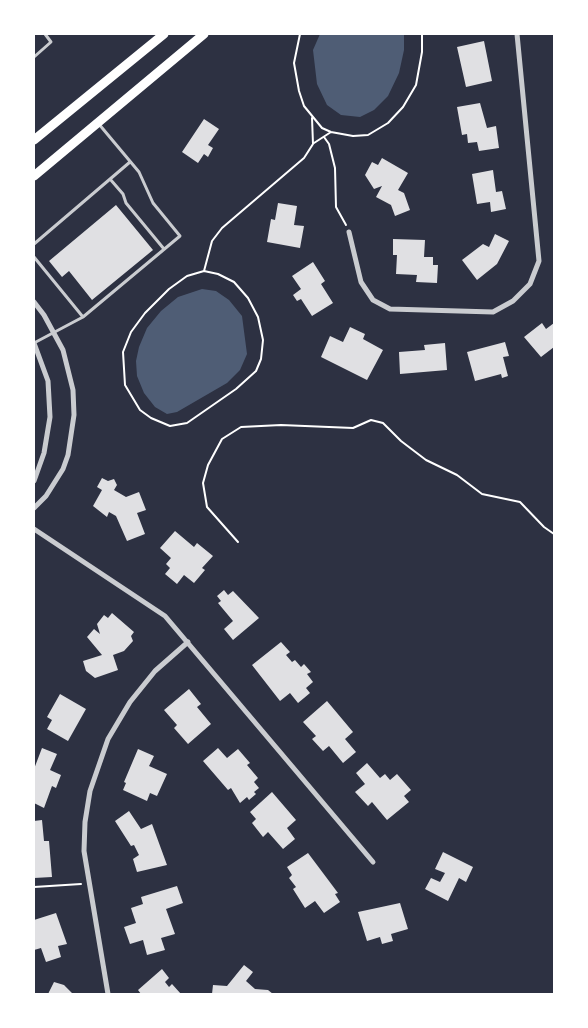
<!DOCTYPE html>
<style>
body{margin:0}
#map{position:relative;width:588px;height:1028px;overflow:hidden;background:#2d3142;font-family:"Work Sans",sans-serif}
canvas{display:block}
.frame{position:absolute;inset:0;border:35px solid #fff;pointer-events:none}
</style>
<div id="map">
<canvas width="588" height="1028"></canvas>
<div class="frame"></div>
</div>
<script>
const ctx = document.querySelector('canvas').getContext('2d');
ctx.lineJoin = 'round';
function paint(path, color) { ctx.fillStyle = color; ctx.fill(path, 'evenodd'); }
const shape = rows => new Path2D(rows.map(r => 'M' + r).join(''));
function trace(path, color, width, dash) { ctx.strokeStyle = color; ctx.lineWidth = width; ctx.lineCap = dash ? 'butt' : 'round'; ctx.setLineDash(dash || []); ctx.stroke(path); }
const water = shape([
 [320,34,404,34,404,50,399,73,388,96,374,110,360,117,341,115,327,105,317,84,313,50],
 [202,289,216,291,229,300,242,316,247,354,240,370,227,383,177,412,167,414,155,407,144,393,137,376,136,361,139,347,147,328,161,311,178,297]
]);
const building = shape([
 [484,41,492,81,466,87,457,47],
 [480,103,487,128,496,126,499,148,479,151,477,142,468,143,467,134,462,135,457,107],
 [204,119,219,129,208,145,213,148,208,157,204,154,198,163,182,152],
 [382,158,408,173,398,190,404,193,410,210,395,216,391,205,376,197,382,186,374,189,365,175,372,162,378,165],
 [493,170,496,192,502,191,506,209,491,212,490,202,477,204,472,174],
 [278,203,297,206,294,225,304,226,300,248,267,242,271,219,275,220],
 [116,205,153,250,92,300,69,271,62,277,49,261],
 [495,234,509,241,497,264,477,280,462,260,483,244,489,247],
 [393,239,425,240,424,257,433,257,433,265,438,265,437,283,416,282,417,275,396,274,397,255,393,255],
 [313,262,325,281,321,284,333,303,312,316,301,299,297,301,293,295,301,289,292,276],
 [542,323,546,329,554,323,554,347,541,357,524,337],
 [350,327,365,334,363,339,383,350,367,380,321,357,330,336,343,342],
 [505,342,509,356,503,357,508,376,502,378,501,374,475,381,467,352],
 [445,343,447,370,400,374,399,352,425,350,424,345],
 [102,478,108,481,114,479,117,485,114,490,126,497,139,492,146,510,137,513,145,534,127,541,116,516,109,512,107,517,93,506,102,490,97,487],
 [175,531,194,547,197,543,213,556,202,568,205,570,194,583,184,575,177,584,165,574,170,568,166,564,171,558,160,548],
 [224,590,228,595,233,591,259,618,233,640,224,629,233,621,218,603,221,601,217,596],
 [112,613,134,632,131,636,133,641,124,651,113,655,118,670,95,678,86,671,83,661,102,655,87,637,94,629,100,634,97,624,104,615,108,618],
 [281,642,290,652,286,655,292,662,295,660,301,667,304,664,311,672,307,674,313,682,306,688,310,693,298,703,290,693,280,701,252,665],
 [189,689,201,704,197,707,211,724,188,744,174,728,177,725,164,710],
 [60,694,86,709,68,741,47,729,52,720,47,717],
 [327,701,353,732,345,739,356,752,343,763,329,746,323,751,312,739,316,736,303,722],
 [42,748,57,754,50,770,61,775,56,788,52,786,44,808,34,803,34,769],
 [218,748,227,758,238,749,250,763,247,765,258,778,254,782,259,788,254,792,256,794,249,800,247,797,240,803,231,788,228,790,203,761],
 [138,749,154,756,149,766,167,774,157,796,150,793,147,801,123,790,126,783,124,782],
 [367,763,380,778,385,774,390,780,397,774,411,790,404,796,409,802,387,820,372,802,368,806,355,792,365,784,356,773],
 [272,792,296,820,287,828,295,839,283,849,268,832,263,837,252,823,256,819,250,812],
 [129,811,141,829,152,824,167,865,137,872,133,859,139,855,134,845,131,846,115,821],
 [42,820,44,841,49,841,52,877,34,878,34,821],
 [443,852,473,867,466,882,459,878,448,901,425,889,431,878,440,882,445,873,435,869],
 [308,853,338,893,335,894,340,902,324,913,315,901,305,908,293,889,296,887,289,878,292,875,287,867],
 [177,886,183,903,166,909,175,934,161,938,165,950,147,955,143,940,130,944,124,927,136,923,131,908,143,904,141,897],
 [400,903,408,929,391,934,393,941,382,944,380,937,367,941,358,912],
 [56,913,67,944,58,946,61,957,46,962,41,948,34,950,34,920],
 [244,965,253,972,246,981,255,989,268,990,273,994,212,994,213,985,227,986],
 [162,969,169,978,165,982,169,987,172,984,181,994,141,994,138,990],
 [54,982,64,985,73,994,48,994]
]);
const path = shape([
 [300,34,294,63,299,91,304,106,322,128,331,132,353,136,368,135,388,123,403,107,416,85,422,52,422,34],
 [324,137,329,144,335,168,336,207,346,225],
 [314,143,331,132],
 [204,271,218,274,234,282,248,298,258,317,263,340,261,359,256,371,236,389,187,423,170,426,151,418,140,410,125,385,123,352,131,332,145,313,169,289,187,276,204,271],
 [204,271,212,241,222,228,304,158,313,144,312,118],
 [238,542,207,507,203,483,208,465,222,439,241,427,281,425,353,428,371,420,383,423,401,441,426,460,457,475,482,494,520,502,544,527,554,534],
 [34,887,81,884]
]);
const service = shape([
 [34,57,51,42,45,34],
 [110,179,123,194,126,203,164,249],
 [34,244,130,162],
 [34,257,83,317],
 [34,343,83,317,180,236,153,203,139,172,98,123]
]);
const minor = shape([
 [349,232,361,282,373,300,390,309,493,312,513,301,530,284,539,261,517,34],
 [34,302,44,315,63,350,73,390,74,415,68,455,63,469,46,496,34,508],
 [34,343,48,381,50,417,44,453,34,481],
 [34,529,165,616,373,862],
 [108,994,84,851,85,822,90,791,108,739,130,702,155,671,188,642]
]);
const primary = shape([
 [34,140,164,34],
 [34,176,204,34]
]);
paint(water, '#4f5d75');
paint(building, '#e0e0e3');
trace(path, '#fff', 2);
trace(service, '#caccd0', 3);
trace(minor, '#caccd0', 5);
trace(primary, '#fff', 9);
</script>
